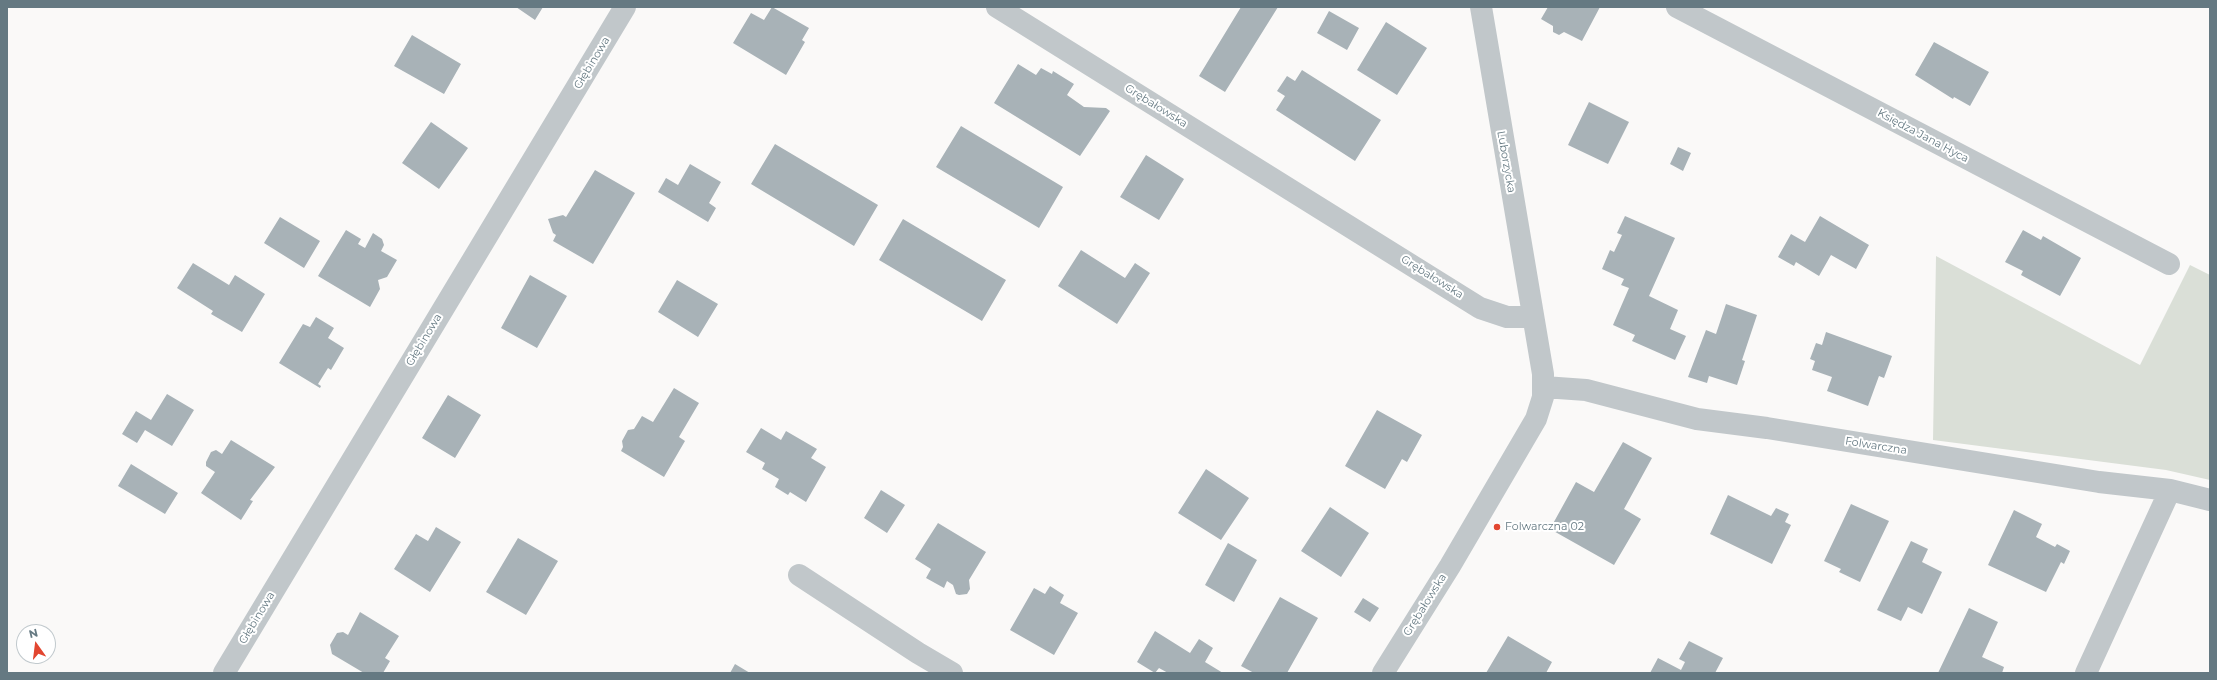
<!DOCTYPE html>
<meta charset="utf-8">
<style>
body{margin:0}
#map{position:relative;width:2217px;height:680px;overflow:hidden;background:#faf9f8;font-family:Montserrat,sans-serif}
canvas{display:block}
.frame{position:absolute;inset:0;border:8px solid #657982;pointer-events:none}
.north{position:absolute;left:16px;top:624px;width:40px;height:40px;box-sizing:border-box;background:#fff;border:1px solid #c1c9cd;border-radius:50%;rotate:346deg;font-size:11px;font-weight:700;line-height:16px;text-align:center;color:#657982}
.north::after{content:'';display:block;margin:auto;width:14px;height:18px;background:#e24630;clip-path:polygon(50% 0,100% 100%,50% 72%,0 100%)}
</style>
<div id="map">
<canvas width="2217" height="680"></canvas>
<div class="frame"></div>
<div class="north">N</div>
</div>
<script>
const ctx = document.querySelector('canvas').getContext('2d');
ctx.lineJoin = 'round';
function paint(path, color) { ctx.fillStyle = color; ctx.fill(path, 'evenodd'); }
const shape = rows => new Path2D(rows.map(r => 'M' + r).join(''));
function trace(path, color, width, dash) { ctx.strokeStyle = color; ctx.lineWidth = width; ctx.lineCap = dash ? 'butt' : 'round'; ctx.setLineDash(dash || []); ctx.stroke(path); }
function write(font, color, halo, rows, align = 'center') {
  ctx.font = font + ' Montserrat,sans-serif'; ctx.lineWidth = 4; ctx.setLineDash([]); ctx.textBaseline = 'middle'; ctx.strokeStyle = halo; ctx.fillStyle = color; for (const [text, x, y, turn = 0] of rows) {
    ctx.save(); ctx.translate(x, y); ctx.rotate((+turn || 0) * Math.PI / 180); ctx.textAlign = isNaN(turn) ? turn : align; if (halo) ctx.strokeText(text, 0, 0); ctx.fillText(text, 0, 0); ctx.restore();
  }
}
const green = shape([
 [1936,256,2140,365,2190,265,2210,275,2210,480,2166,470,1933,440]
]);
const building = shape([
 [516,7,543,7,535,20],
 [772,7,809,28,802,40,805,42,786,75,733,43,751,13,764,20],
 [1241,7,1278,7,1225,92,1199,76],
 [1548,7,1600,7,1582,41,1564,32,1559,35,1553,32,1553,26,1541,19],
 [1329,11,1359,28,1347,50,1317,33],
 [1386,22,1427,48,1397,95,1357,70],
 [412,35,461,64,444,94,394,66],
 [1934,42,1989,72,1970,106,1954,97,1953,99,1915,75],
 [1018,64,1036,75,1041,68,1052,74,1053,71,1074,84,1067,95,1084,107,1106,108,1110,111,1080,156,994,103],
 [1302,70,1381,120,1355,161,1276,110,1285,96,1277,91,1287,76,1295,81],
 [1589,102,1629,122,1608,164,1568,145],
 [431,122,468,148,439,189,402,163],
 [961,126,1063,187,1039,228,936,167],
 [775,144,878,205,854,246,751,184],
 [1678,147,1691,153,1683,171,1670,164],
 [1146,155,1184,179,1159,220,1120,197],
 [690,164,721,182,709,203,716,208,708,222,658,192,666,178,678,185],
 [595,170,635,193,593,264,553,241,556,235,553,233,548,219,563,215,566,217],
 [1625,216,1675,238,1649,296,1678,310,1670,329,1686,336,1675,360,1632,341,1635,335,1613,325,1629,288,1621,285,1624,279,1602,269,1610,250,1614,252,1622,235,1617,233],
 [1820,216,1869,245,1856,269,1831,255,1819,276,1796,262,1794,266,1778,257,1791,234,1805,242],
 [280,217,320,241,304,268,264,243],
 [903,219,1006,280,982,321,879,260],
 [346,230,361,239,358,244,365,248,373,233,382,239,384,245,381,251,397,260,387,277,378,280,380,289,370,307,318,276],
 [2023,230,2041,240,2043,236,2081,258,2060,296,2021,275,2023,271,2005,262],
 [1081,250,1125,278,1135,263,1150,273,1117,324,1058,286],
 [193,263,229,285,235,275,265,294,242,332,211,314,213,311,177,288],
 [530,275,567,296,537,348,501,328],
 [677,280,718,304,698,337,658,312],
 [1726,304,1757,315,1742,360,1745,361,1737,385,1709,376,1707,383,1688,377,1706,330,1716,334],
 [316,317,334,328,328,338,344,348,331,370,328,368,318,384,321,386,320,388,279,363,303,324,310,327],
 [1826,332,1892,356,1884,378,1879,376,1868,406,1827,391,1832,377,1812,370,1815,361,1810,359,1816,343,1822,345],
 [674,388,699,403,679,437,685,441,664,477,621,451,623,447,622,441,628,430,634,429,642,416,653,422],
 [167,394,194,410,172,446,145,430,137,443,122,434,136,411,151,420],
 [448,395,481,415,455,458,422,438],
 [1377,410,1422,435,1407,462,1402,459,1385,489,1345,466],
 [761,428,781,440,786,431,817,449,811,458,826,467,806,502,790,492,788,495,775,487,779,479,762,469,765,463,746,452],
 [231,440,275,467,250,500,253,501,241,520,201,493,215,472,206,466,206,462,211,452,216,450,222,454],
 [1623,442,1652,458,1624,509,1641,519,1614,565,1550,529,1576,482,1594,492],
 [131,464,178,493,165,514,118,486],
 [1206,469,1249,498,1221,540,1178,513],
 [881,490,905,505,887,533,864,518],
 [1728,495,1771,516,1776,508,1789,514,1785,522,1791,525,1772,564,1710,534],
 [1851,504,1889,521,1860,582,1839,572,1841,569,1824,561],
 [1330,507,1369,533,1341,577,1301,551],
 [2014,510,2042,524,2036,537,2055,547,2057,544,2070,551,2064,564,2061,562,2046,592,1988,565],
 [938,523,986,552,969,580,970,589,967,594,959,595,956,594,953,585,947,581,944,588,926,578,931,569,915,559],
 [436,527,461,542,430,592,394,569,416,534,428,541],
 [518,538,558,561,526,615,486,592],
 [1911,541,1928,549,1922,562,1942,572,1922,614,1908,607,1901,621,1877,610],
 [1228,543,1257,560,1234,602,1205,585],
 [1050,586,1064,595,1060,603,1078,613,1054,655,1010,630,1034,588,1045,594],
 [1280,597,1318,618,1287,673,1254,673,1241,666],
 [1363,598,1379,608,1370,622,1354,612],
 [1969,608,1998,622,1982,657,2004,667,2002,673,1938,673],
 [360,612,399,636,385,658,390,661,383,673,364,673,332,654,330,645,337,633,343,632,348,635],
 [1155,631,1190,653,1199,639,1213,648,1205,662,1223,673,1168,673,1159,668,1155,673,1137,662],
 [1508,636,1552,662,1546,673,1486,673],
 [1689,641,1723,658,1715,673,1650,673,1658,658,1681,670,1685,662,1679,659],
 [735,664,750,673,730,673]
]);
const minor = shape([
 [997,7,1480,308,1507,317,1533,317],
 [1677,7,2169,264],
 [1544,387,1586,390,1697,419,1767,428,2099,482,2170,490,2210,500],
 [799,575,918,653,952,673],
 [224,673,625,7],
 [1383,673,1450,566,1536,419,1543,397,1543,374,1481,7],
 [2086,673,2170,490]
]);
const markers = [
 [1497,527,4,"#e24630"]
];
const streetNames = [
 ["Głębinowa",592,63,-59],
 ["Grębałowska",1156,106,32],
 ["Księdza Jana Hyca",1923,136,28],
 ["Luborzycka",1506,162,80],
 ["Grębałowska",1432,277,32],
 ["Głębinowa",424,340,-59],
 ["Folwarczna",1876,446,9],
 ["Grębałowska",1425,605,-58],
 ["Głębinowa",257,618,-59]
];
const poiNames = [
 ["Folwarczna 02",1505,527]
];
paint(green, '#dadfd7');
paint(building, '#a8b2b7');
trace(minor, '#c1c7ca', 22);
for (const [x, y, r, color] of markers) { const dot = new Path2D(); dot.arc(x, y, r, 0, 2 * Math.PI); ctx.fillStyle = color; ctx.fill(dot); trace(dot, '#fff', 1.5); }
write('11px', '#657982', '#fff', streetNames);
write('11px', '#657982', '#fff', poiNames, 'left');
</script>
